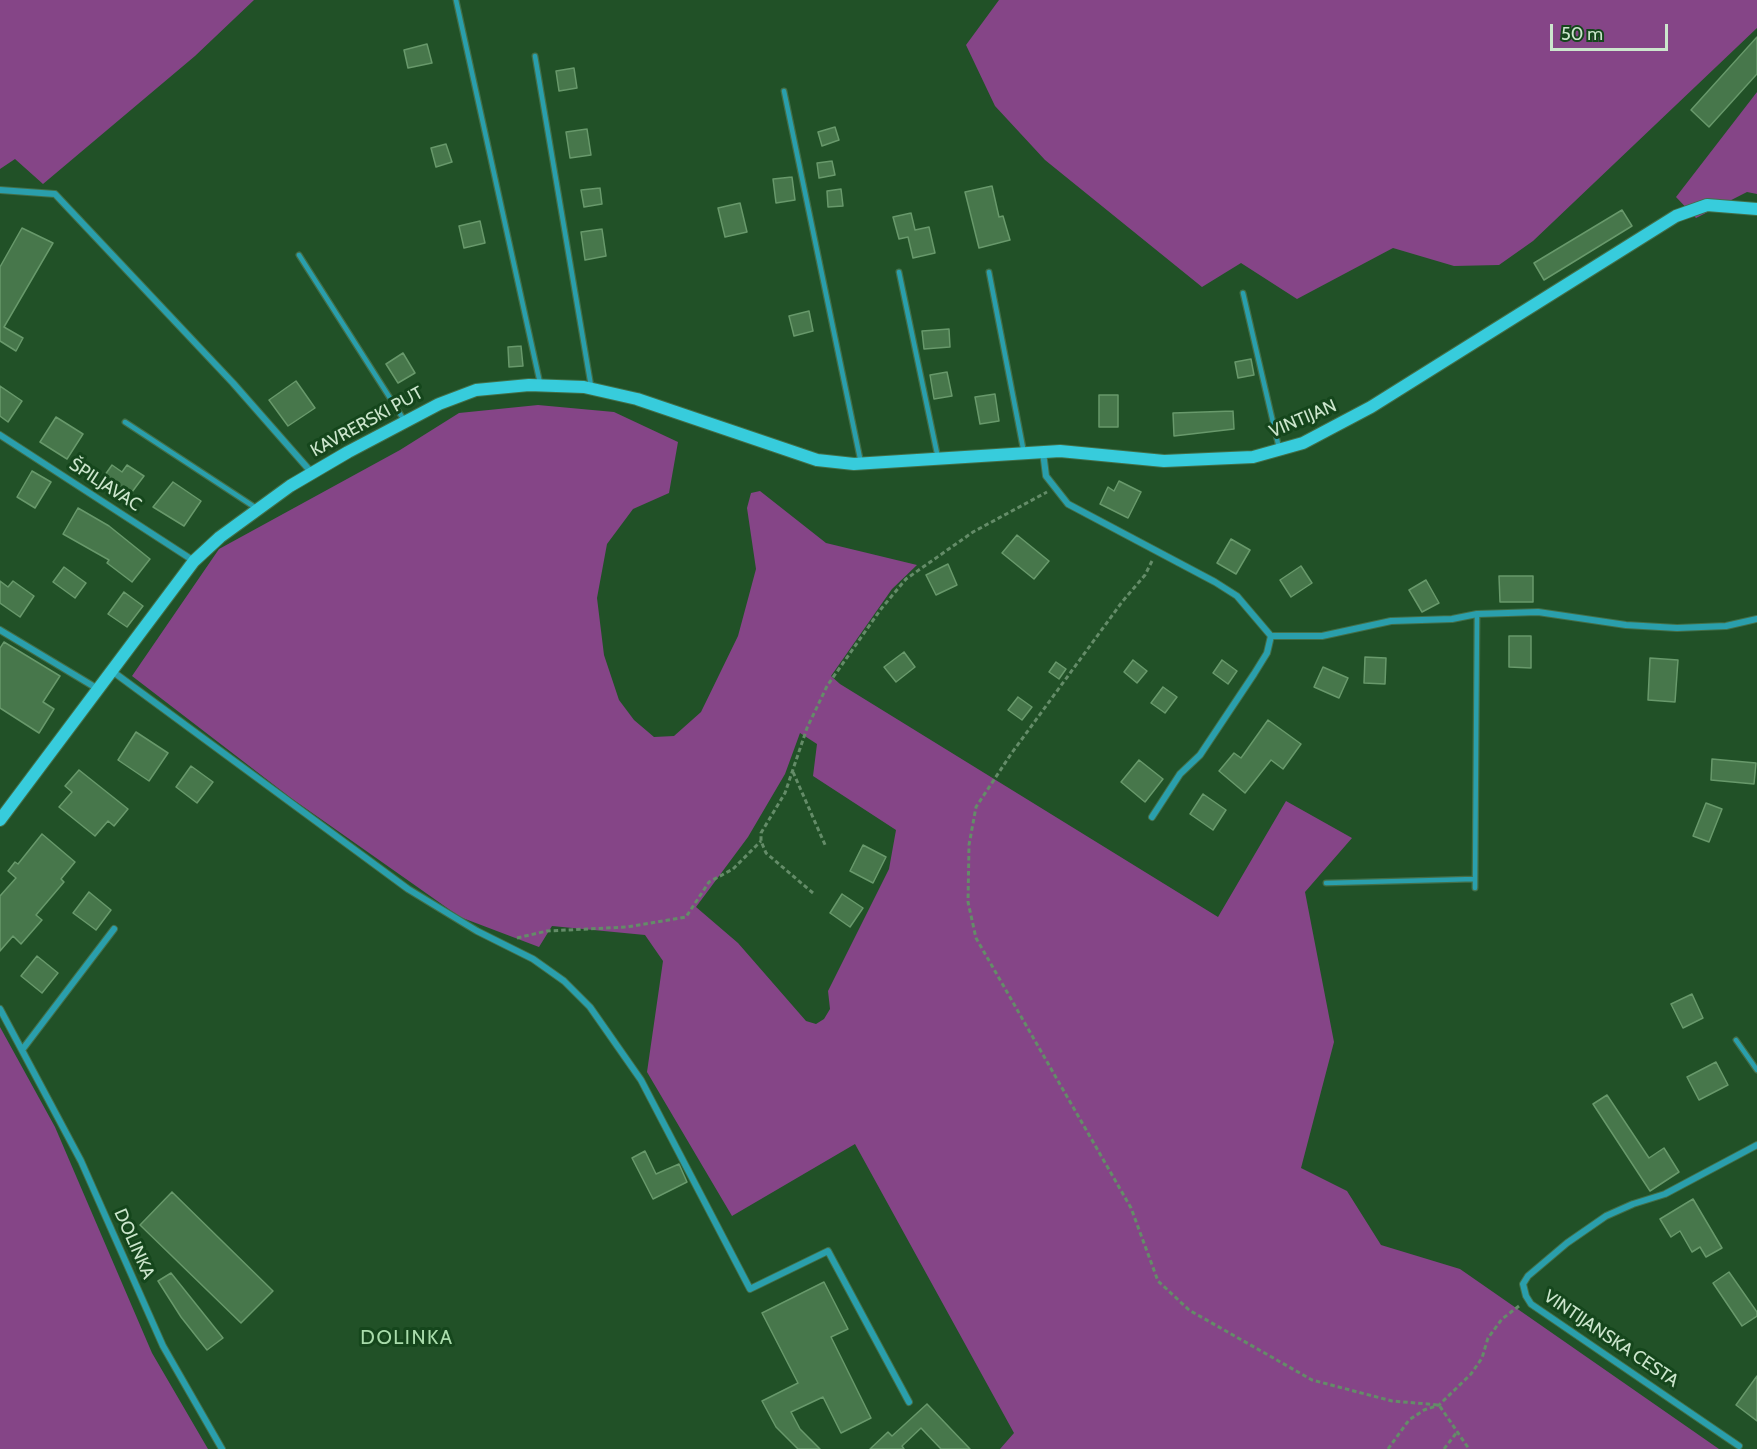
<!DOCTYPE html>
<meta charset="utf-8">
<style>
body{margin:0}
#map{position:relative;width:1757px;height:1449px;overflow:hidden;background:#215127;font-family:Cabin,sans-serif}
canvas{display:block}
.scale{position:absolute;left:1550px;top:24px;width:118px;height:27px;box-sizing:border-box;border:3px solid #cce6cd;border-top:0;padding-left:8px;font-size:18px;line-height:21px;white-space:nowrap;color:#cce6cd;-webkit-text-stroke:4px #15461c;paint-order:stroke}
</style>
<div id="map">
<canvas width="1757" height="1449"></canvas>
<div class="scale">50 m</div>
</div>
<script>
const ctx = document.querySelector('canvas').getContext('2d');
ctx.lineJoin = 'round';
function paint(path, color) { ctx.fillStyle = color; ctx.fill(path, 'evenodd'); }
const shape = rows => new Path2D(rows.map(r => 'M' + r).join(''));
function trace(path, color, width, dash) { ctx.strokeStyle = color; ctx.lineWidth = width; ctx.lineCap = dash ? 'butt' : 'round'; ctx.setLineDash(dash || []); ctx.stroke(path); }
function write(font, color, halo, rows, align = 'center') {
  ctx.font = font + ' Cabin,sans-serif'; ctx.lineWidth = 6; ctx.setLineDash([]); ctx.textBaseline = 'middle'; ctx.strokeStyle = halo; ctx.fillStyle = color; for (const [text, x, y, turn = 0] of rows) {
    ctx.save(); ctx.translate(x, y); ctx.rotate((+turn || 0) * Math.PI / 180); ctx.textAlign = isNaN(turn) ? turn : align; if (halo) ctx.strokeText(text, 0, 0); ctx.fillText(text, 0, 0); ctx.restore();
  }
}
const green = shape([
 [0,0,254,0,195,56,43,184,15,159,0,169],
 [999,0,1757,0,1757,28,1533,241,1499,265,1454,266,1393,248,1297,299,1241,263,1202,287,1045,160,995,106,966,45],
 [1757,92,1757,194,1747,192,1696,218,1676,197],
 [538,405,614,412,678,442,669,493,633,509,607,544,597,598,604,655,619,700,634,720,654,737,674,736,701,712,738,636,756,569,747,508,751,493,760,491,826,543,917,565,892,589,831,676,840,684,1218,917,1286,801,1352,838,1305,892,1334,1042,1301,1168,1347,1191,1381,1245,1460,1269,1719,1449,1000,1449,1014,1433,855,1144,732,1216,647,1072,663,961,645,935,552,926,539,947,460,917,291,798,132,676,219,549,400,450,459,413],
 [800,733,817,744,813,776,896,830,889,869,828,991,830,1009,824,1019,816,1024,806,1021,738,943,696,907,748,837,785,774],
 [0,1027,55,1127,152,1353,208,1449,0,1449]
]);
const building = shape([
 [1757,37,1757,74,1709,127,1691,110,1757,37],
 [427,44,432,63,408,68,404,50,427,44],
 [574,68,577,88,559,91,556,71,574,68],
 [835,127,839,140,822,146,818,132,835,127],
 [587,129,591,155,570,158,566,132,587,129],
 [446,144,452,162,436,167,431,148,446,144],
 [832,161,835,175,819,178,817,163,832,161],
 [792,177,795,200,776,203,773,179,792,177],
 [992,186,999,217,1003,216,1010,240,979,248,965,192,992,186],
 [600,188,602,204,584,207,581,190,600,188],
 [841,189,843,206,828,207,827,191,841,189],
 [740,203,747,232,725,237,718,208,740,203],
 [1622,210,1632,226,1544,280,1534,263,1622,210],
 [911,213,915,230,929,227,935,253,913,258,908,237,899,239,893,217,911,213],
 [480,221,485,243,464,248,459,226,480,221],
 [22,228,53,243,4,327,23,338,16,351,0,341,0,267,22,228],
 [602,229,606,256,585,260,581,232,602,229],
 [809,311,813,331,794,336,789,316,809,311],
 [949,329,950,347,924,349,922,331,949,329],
 [521,346,523,366,509,367,508,347,521,346],
 [403,353,415,373,398,383,386,364,403,353],
 [1251,359,1254,375,1238,378,1235,362,1251,359],
 [947,372,952,396,934,399,930,375,947,372],
 [296,381,315,408,288,426,269,400,296,381],
 [0,386,22,401,8,422,0,416,0,386],
 [995,394,999,421,980,424,975,397,995,394],
 [1099,395,1118,395,1118,427,1099,427,1099,395],
 [1233,411,1234,429,1174,436,1173,413,1233,411],
 [56,417,83,434,67,459,40,442,56,417],
 [112,465,122,472,127,465,144,476,129,496,120,490,117,494,100,482,112,465],
 [32,471,51,482,35,508,17,497,32,471],
 [1119,481,1141,492,1128,518,1100,504,1108,487,1114,491,1119,481],
 [173,482,201,501,184,526,153,507,173,482],
 [78,508,109,526,150,559,132,582,107,563,109,560,63,534,78,508],
 [1017,535,1049,561,1034,579,1002,553,1017,535],
 [1231,539,1250,550,1236,574,1217,563,1231,539],
 [948,564,957,585,936,595,926,575,948,564],
 [1301,566,1312,583,1291,597,1280,580,1301,566],
 [64,567,86,583,75,598,53,582,64,567],
 [1499,576,1533,576,1533,602,1500,602,1499,576],
 [1426,580,1439,603,1422,612,1409,590,1426,580],
 [0,581,8,587,13,581,34,596,20,617,0,603,0,581],
 [124,592,143,606,127,627,108,614,124,592],
 [1509,636,1531,636,1531,668,1509,667,1509,636],
 [4,642,60,676,43,702,54,709,39,733,0,708,0,648,4,642],
 [904,652,915,667,896,682,884,667,904,652],
 [1365,657,1386,658,1385,684,1364,683,1365,657],
 [1650,658,1678,660,1675,702,1648,700,1650,658],
 [1133,660,1147,671,1137,683,1124,672,1133,660],
 [1222,660,1237,671,1228,684,1213,673,1222,660],
 [1056,662,1066,669,1059,679,1049,672,1056,662],
 [1323,667,1348,678,1339,698,1314,687,1323,667],
 [1163,687,1177,697,1165,713,1151,703,1163,687],
 [1018,697,1032,707,1022,720,1008,710,1018,697],
 [1268,720,1301,744,1283,769,1271,760,1245,793,1219,771,1234,753,1241,758,1268,720],
 [136,732,168,753,149,781,118,760,136,732],
 [1712,759,1756,763,1754,784,1711,780,1712,759],
 [1139,760,1163,779,1145,802,1121,782,1139,760],
 [191,766,213,782,197,803,176,787,191,766],
 [79,770,128,809,114,826,108,821,95,836,59,807,72,792,65,786,79,770],
 [1203,794,1226,810,1213,830,1190,814,1203,794],
 [1706,803,1722,809,1709,842,1693,836,1706,803],
 [42,834,75,862,61,879,64,882,36,915,42,920,21,944,13,936,0,951,0,896,16,878,8,871,15,862,18,864,42,834],
 [863,845,886,857,873,883,850,871,863,845],
 [89,892,111,910,96,930,73,913,89,892],
 [842,894,863,908,850,927,830,913,842,894],
 [37,956,58,973,42,993,21,976,37,956],
 [1692,994,1703,1018,1683,1028,1671,1004,1692,994],
 [1716,1062,1728,1085,1699,1100,1687,1077,1716,1062],
 [1607,1095,1649,1158,1664,1148,1679,1172,1650,1191,1593,1104,1607,1095],
 [645,1151,656,1174,679,1164,687,1182,653,1199,632,1158,645,1151],
 [172,1192,273,1291,241,1323,140,1225,172,1192],
 [1693,1199,1722,1248,1706,1257,1700,1247,1692,1252,1680,1231,1671,1237,1660,1219,1693,1199],
 [1729,1272,1757,1312,1757,1316,1742,1326,1713,1283,1729,1272],
 [171,1273,223,1338,207,1350,181,1317,158,1281,171,1273],
 [824,1282,848,1329,831,1337,871,1418,841,1433,823,1397,791,1412,800,1429,820,1449,798,1449,776,1427,762,1401,798,1383,762,1313,824,1282],
 [1757,1376,1757,1421,1736,1405,1757,1376],
 [927,1404,970,1449,941,1449,921,1428,902,1446,904,1449,870,1449,888,1432,892,1436,927,1404]
]);
const path = shape([
 [1152,561,1145,575,1122,602,1011,754,976,807,969,845,968,902,976,938,1131,1208,1158,1281,1189,1310,1312,1380,1392,1401,1439,1405,1469,1449],
 [793,772,826,847],
 [813,893,766,853,761,841,761,833,785,793,807,728,827,686,881,609,906,579,973,532,1047,492],
 [517,938,547,931,627,927,686,917,709,882,733,869,761,841],
 [1388,1449,1409,1420,1424,1410,1439,1405,1471,1374,1482,1358,1488,1338,1502,1319,1519,1306],
 [1444,1449,1457,1432]
]);
const lane = shape([
 [456,0,540,383],
 [535,56,591,386],
 [784,91,861,463],
 [299,255,404,420],
 [899,272,938,458],
 [989,272,1024,453],
 [1243,293,1279,448],
 [125,422,256,508],
 [1326,883,1475,879],
 [1475,888,1477,614],
 [1736,1040,1757,1070]
]);
const street = shape([
 [0,190,55,194,233,383,312,473],
 [0,435,194,561],
 [1043,452,1046,476,1068,504,1215,582,1237,596,1271,636,1267,653,1254,674,1200,755,1180,774,1152,817],
 [0,630,98,689],
 [1271,636,1322,636,1391,621,1452,619,1477,614,1538,612,1626,625,1677,628,1726,626,1757,619],
 [112,671,408,889,477,931,533,959,564,981,590,1007,641,1080,750,1289,828,1251,909,1402],
 [0,1009,81,1161,163,1346,222,1449],
 [22,1050,114,929],
 [1739,1446,1531,1304,1526,1296,1523,1284,1528,1276,1567,1243,1606,1216,1633,1204,1665,1194,1757,1145]
]);
const secondary = shape([
 [0,820,194,561,220,537,290,486,348,452,439,404,476,390,529,385,584,387,637,399,817,460,854,464,1060,451,1164,461,1253,457,1303,443,1371,407,1676,216,1707,205,1757,209]
]);
const streetNames = [
 ["VINTIJAN",1303,419,-23],
 ["KAVRERSKI PUT",367,422,-29],
 ["ŠPILJAVAC",105,485,33],
 ["DOLINKA",134,1244,66],
 ["VINTIJANSKA CESTA",1611,1339,34]
];
const neighbourhoodNames = [
 ["DOLINKA",407,1338]
];
paint(green, '#854587');
paint(building, '#47774b');
trace(building, '#68996b', 1.5);
trace(lane, '#436f48', 7);
trace(street, '#436f48', 8);
trace(secondary, '#436f48', 14);
trace(path, '#648c68', 3, [4.5, 3]);
trace(lane, '#2a9fac', 4.5);
trace(street, '#2a9fac', 6);
trace(secondary, '#37ccdc', 12);
write('18px', '#cce6cd', '#15461c', streetNames);
ctx.letterSpacing = '1.5px';
write('20px', '#a9dcab', '#15461c', neighbourhoodNames);
ctx.letterSpacing = '0px';
</script>
